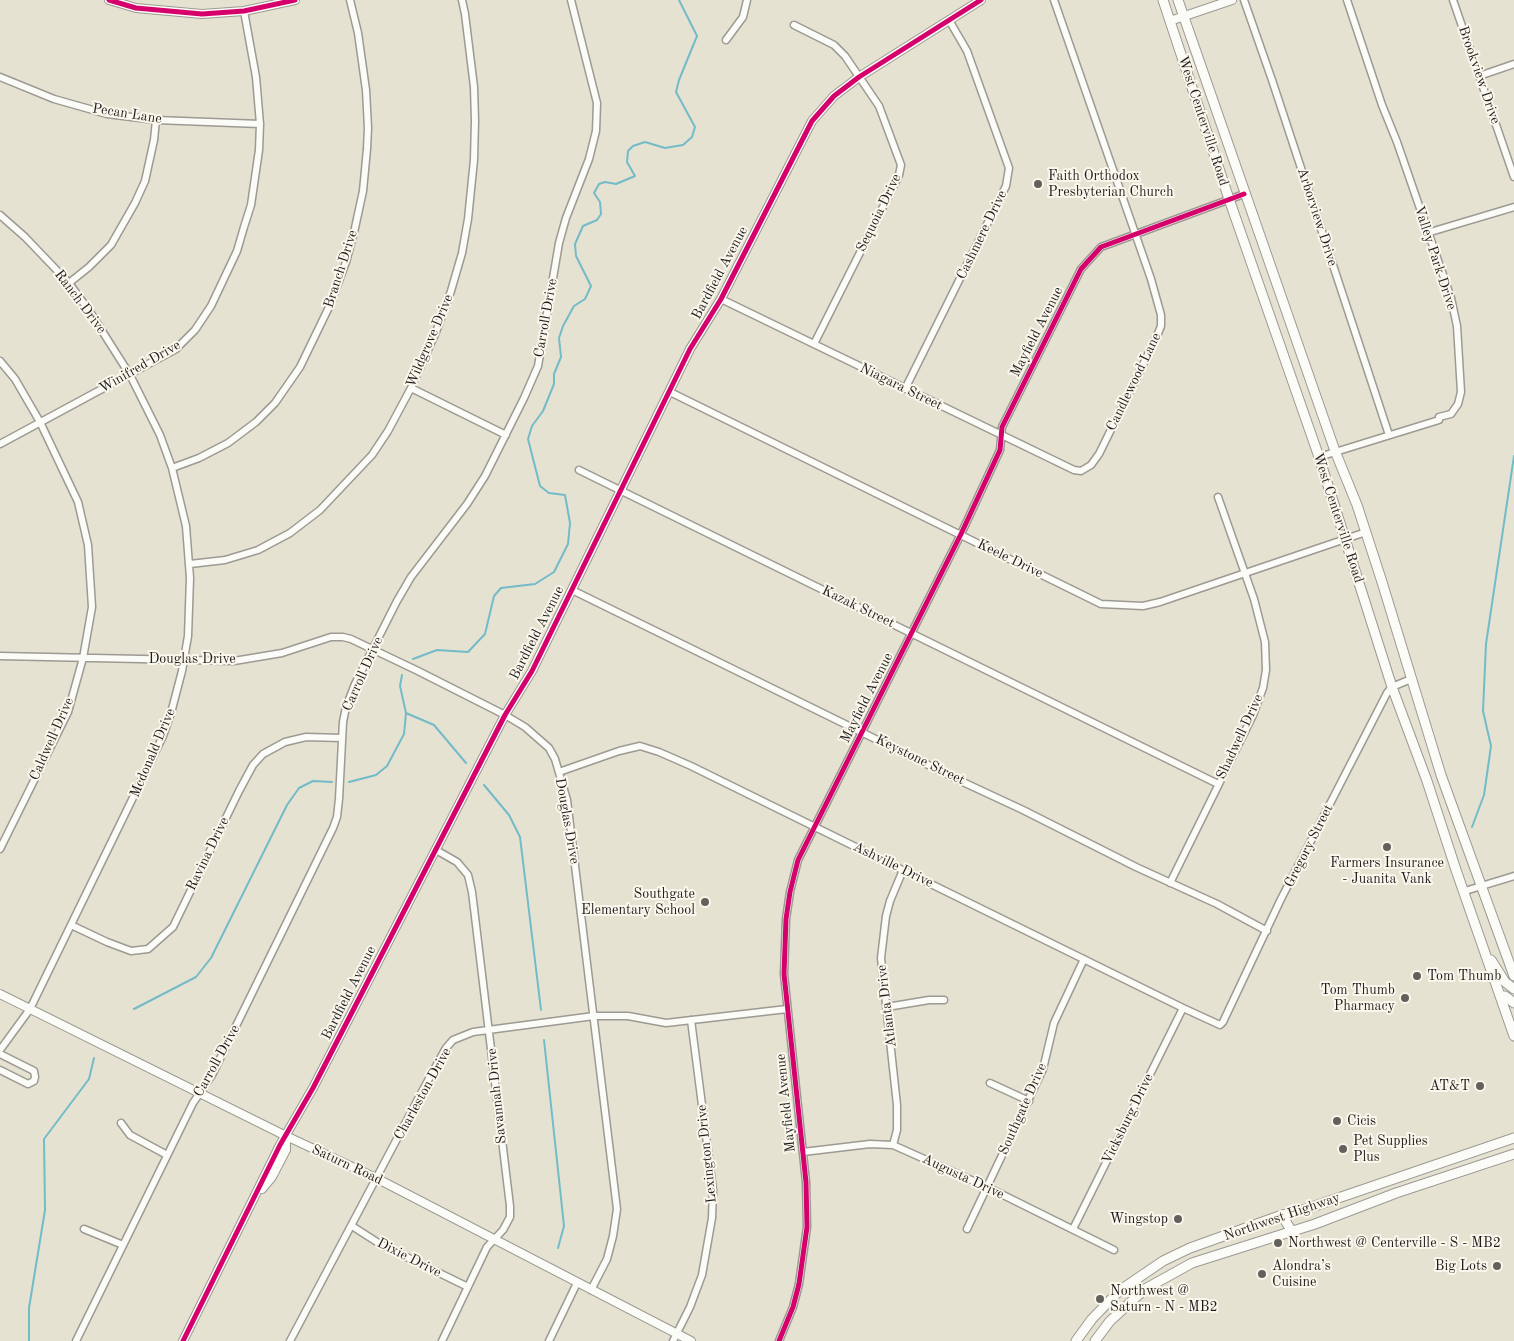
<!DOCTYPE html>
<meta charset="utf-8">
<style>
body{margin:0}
canvas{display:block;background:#e5e2d2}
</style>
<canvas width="1514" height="1341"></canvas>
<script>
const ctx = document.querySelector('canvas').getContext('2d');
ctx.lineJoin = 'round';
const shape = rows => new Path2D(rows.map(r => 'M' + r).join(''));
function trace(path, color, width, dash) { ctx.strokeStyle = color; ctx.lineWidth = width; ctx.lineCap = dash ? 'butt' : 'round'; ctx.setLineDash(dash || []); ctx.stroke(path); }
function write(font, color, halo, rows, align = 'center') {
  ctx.font = font + ' "Old Standard TT",serif'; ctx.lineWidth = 4; ctx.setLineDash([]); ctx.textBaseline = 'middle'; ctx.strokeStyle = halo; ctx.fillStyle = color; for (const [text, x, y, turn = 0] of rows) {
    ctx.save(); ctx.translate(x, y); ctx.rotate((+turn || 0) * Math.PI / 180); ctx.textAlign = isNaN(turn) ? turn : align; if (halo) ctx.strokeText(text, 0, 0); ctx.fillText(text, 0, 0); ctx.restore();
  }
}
const stream = shape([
 [413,659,437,650,468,652,485,634,494,596,501,588,535,584,554,572,568,544,570,523,565,495,549,493,540,486,528,439,532,426,543,411,554,384,554,374,561,357,559,338,563,326,574,306,585,299,591,286,576,256,575,244,583,226,597,220,601,214,600,202,594,193,599,184,605,182,616,184,635,176,627,162,628,151,633,146,645,142,665,148,683,145,692,137,695,127,676,92,679,80,697,36,679,0],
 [406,713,434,725,466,763],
 [349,782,376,775,387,766,404,734,406,713,400,686,402,675],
 [484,785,509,815,520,837,541,1010],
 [1472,827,1484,795,1491,746,1483,711,1486,644,1514,456],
 [134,1009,196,977,211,958,287,805,299,788,313,781,332,782],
 [544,1040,564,1226,558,1248],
 [29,1341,29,1308,45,1210,44,1139,89,1079,94,1058]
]);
const minor = shape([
 [1244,0,1272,80,1389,435],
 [1453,0,1514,177],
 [794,25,834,45,845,56,879,106,901,165,899,175,814,344],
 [726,40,743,17,747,0],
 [1479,76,1514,64],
 [0,77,54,99,107,114,156,120,260,124],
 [0,215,25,237,69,283,90,312,130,375,160,435,172,468,186,526,190,578,188,636,182,671,171,713,163,736,30,1009,0,1050],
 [1427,233,1514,207],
 [69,283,89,267,111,245,135,203,145,181,154,140,156,120],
 [721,299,1074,470,1081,471,1091,465,1099,454,1157,336,1161,326,1161,315,1151,279,1054,0],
 [0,361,15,379,40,422,78,502,88,545,92,607,83,658,68,712,0,849],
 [411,388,506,435],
 [905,389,1006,186,1009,168,967,51,949,20],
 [670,392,1101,604,1143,606,1160,602,1366,532],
 [0,444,176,349,195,330,211,306,237,251,244,227,251,205,259,150,260,124,256,77,244,11],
 [1319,457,1439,420,1439,417,1451,414,1458,404,1461,392,1457,326,1451,298,1397,142,1382,105,1347,0],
 [172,468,199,458,228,443,256,422,275,403,300,367,330,305,346,262,355,228,363,191,367,149,368,128,366,90,358,33,350,0],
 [579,470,1218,784],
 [190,564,225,560,258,550,290,533,320,510,372,455,388,431,411,388,436,332,451,291,462,253,468,219,474,160,475,121,474,87,465,14,462,0],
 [572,590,965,783,1023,810,1136,867,1217,904,1267,931],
 [0,656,234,661,282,653,331,637,343,637,351,639,418,671,505,715,525,727,549,748,555,759,567,800,617,1209,613,1236,607,1259,591,1290],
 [559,772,619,751,640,746,659,752,691,766,1183,1008,1220,1025,1223,1022,1281,899,1387,693,1392,687,1411,679],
 [436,850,457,862,468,875,472,892,510,1206,510,1217,503,1230,487,1247,442,1341],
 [1170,883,1253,715,1263,688,1266,670,1265,642,1254,599,1218,497],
 [1465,891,1514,876],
 [71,925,107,942,131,951,148,949,173,927,239,791,253,765,263,754,285,742,306,737,342,738],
 [887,1007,929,1000,944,1000],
 [0,1054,34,1071,35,1077,34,1081,28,1084,0,1070],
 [990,1083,1029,1101],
 [121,1123,130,1135,167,1155],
 [893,1145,897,1130,897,1105,881,958,886,916,890,901,903,870],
 [803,1152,870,1144,893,1145,987,1187,1114,1250],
 [352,1226,380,1244,468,1287],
 [84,1229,123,1245],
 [967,1229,1043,1069,1054,1023,1084,959],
 [1073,1229,1183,1008],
 [76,1341,193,1103,212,1075,333,828,337,817,339,799,343,722,346,707,355,684,397,601,411,577,467,504,485,476,524,398,538,366,559,243,566,218,589,159,596,131,597,103,571,0],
 [290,1341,425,1086,446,1048,453,1040,473,1032,594,1016,628,1016,666,1023,787,1009],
 [549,1341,577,1283],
 [673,1341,690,1307,702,1275,712,1218,713,1190,691,1020],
 [779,1341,793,1307,799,1284,807,1227,806,1182,784,974,786,919,790,892,798,860,961,534,1000,450,1002,427,1081,269,1101,247,1244,194]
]);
const tertiary = shape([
 [109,0,136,8,202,14,244,11,295,0],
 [1170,21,1232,0],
 [0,994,286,1136,376,1178,691,1341],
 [262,1189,272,1177,286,1150,286,1136],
 [183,1341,280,1145,313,1088,505,715,532,671,690,349,721,299,812,121,834,96,859,77,981,0]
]);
const secondary = shape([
 [1163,0,1229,199,1319,457,1392,687,1427,781,1456,870,1514,1036],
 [1178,0,1335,451,1357,505,1382,582,1441,775,1514,976],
 [1491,960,1505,982,1514,989],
 [1500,996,1505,996,1514,1003],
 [1282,1215,1292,1232],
 [1076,1341,1092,1319,1119,1291,1163,1261,1190,1248,1282,1215,1306,1209,1514,1138],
 [1095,1341,1110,1321,1145,1289,1192,1263,1315,1224,1396,1193,1514,1154]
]);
const cycleway = shape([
 [109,0,136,8,202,14,244,11,295,0],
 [183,1341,280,1145,313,1088,505,715,532,671,690,349,721,299,812,121,834,96,859,77,981,0],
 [779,1341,793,1307,799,1284,807,1227,806,1182,784,974,786,919,790,892,798,860,961,534,1000,450,1002,427,1081,269,1101,247,1244,194]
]);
const markers = [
 [1038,184,5,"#62615c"],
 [1387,847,5,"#62615c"],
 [705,902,5,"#62615c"],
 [1417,976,5,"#62615c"],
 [1405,998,5,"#62615c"],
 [1480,1086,5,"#62615c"],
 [1337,1121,5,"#62615c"],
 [1343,1149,5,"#62615c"],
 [1178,1219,5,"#62615c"],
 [1278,1243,5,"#62615c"],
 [1497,1266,5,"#62615c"],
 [1262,1274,5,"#62615c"],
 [1100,1299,5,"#62615c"]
];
const streetNames = [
 ["Brookview Drive",1479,75,71],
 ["Pecan Lane",127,114,9],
 ["West Centerville Road",1203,121,72],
 ["Sequoia Drive",879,213,-64],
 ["Arborview Drive",1317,217,72],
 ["Cashmere Drive",982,235,-64],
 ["Valley Park Drive",1435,258,72],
 ["Branch Drive",341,269,-72],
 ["Bardfield Avenue",720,273,-62],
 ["Ranch Drive",80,302,53],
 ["Carroll Drive",546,318,-80],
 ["Mayfield Avenue",1037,332,-63],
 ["Wildgrove Drive",430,341,-67],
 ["Winifred Drive",140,367,-30],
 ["Candlewood Lane",1134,382,-64],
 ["Niagara Street",901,387,26],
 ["West Centerville Road",1338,518,72],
 ["Keele Drive",1010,559,26],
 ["Kazak Street",858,607,26],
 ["Bardfield Avenue",537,633,-63],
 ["Douglas Drive",192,659],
 ["Carroll Drive",363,674,-66],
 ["Mayfield Avenue",867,698,-63],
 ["Shadwell Drive",1240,737,-65],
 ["Caldwell Drive",52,739,-66],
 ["Mcdonald Drive",153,753,-67],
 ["Keystone Street",920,760,26],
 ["Douglas Drive",567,821,80],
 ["Gregory Street",1309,846,-63],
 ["Ravina Drive",208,854,-64],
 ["Ashville Drive",893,865,26],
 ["Bardfield Avenue",349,993,-63],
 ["Atlanta Drive",887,1006,-97],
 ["Carroll Drive",217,1061,-61],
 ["Charleston Drive",423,1094,-61],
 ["Savannah Drive",497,1096,-96],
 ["Mayfield Avenue",786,1103,-96],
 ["Southgate Drive",1023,1109,-66],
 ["Vicksburg Drive",1128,1119,-64],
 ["Lexington Drive",707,1154,-96],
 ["Saturn Road",347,1165,25],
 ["Augusta Drive",963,1177,25],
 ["Northwest Highway",1282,1217,-19],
 ["Dixie Drive",409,1258,27]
];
const poiNames = [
 ["Faith Orthodox",1048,176],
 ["Presbyterian Church",1048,192],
 ["Farmers Insurance",1387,863,"center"],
 ["- Juanita Vank",1387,879,"center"],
 ["Southgate",695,894,"right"],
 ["Elementary School",695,910,"right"],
 ["Tom Thumb",1427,976],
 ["Tom Thumb",1395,990,"right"],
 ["Pharmacy",1395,1006,"right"],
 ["AT&T",1470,1086,"right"],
 ["Cicis",1347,1121],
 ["Pet Supplies",1353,1141],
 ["Plus",1353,1157],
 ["Wingstop",1168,1219,"right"],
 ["Northwest @ Centerville - S - MB2",1288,1243],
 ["Alondra’s",1272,1266],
 ["Cuisine",1272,1282],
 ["Big Lots",1487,1266,"right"],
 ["Northwest @",1110,1291],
 ["Saturn - N - MB2",1110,1307]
];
trace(stream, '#74bbc8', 2);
trace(minor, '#9c9a92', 9);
trace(tertiary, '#9c9a92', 10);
trace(secondary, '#9c9a92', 11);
trace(minor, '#fbfbf8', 6);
trace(tertiary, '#fbfbf8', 8);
trace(secondary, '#fbfbf8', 9);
trace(cycleway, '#d6006c', 5);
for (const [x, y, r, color] of markers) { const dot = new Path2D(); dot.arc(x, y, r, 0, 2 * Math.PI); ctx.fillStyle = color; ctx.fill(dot); trace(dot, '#fbf7ec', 2); }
write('14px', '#1c1c1c', '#fbf7ec', streetNames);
write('14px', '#1c1c1c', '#fbf7ec', poiNames, 'left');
</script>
